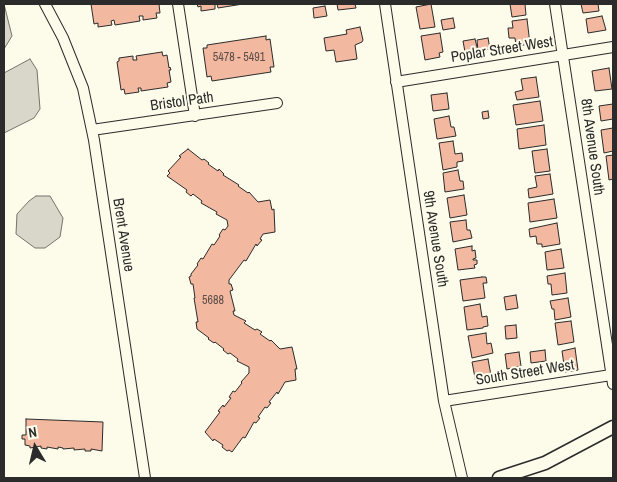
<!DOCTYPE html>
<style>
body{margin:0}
#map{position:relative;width:617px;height:482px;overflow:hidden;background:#fdfbea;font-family:"Archivo Narrow",sans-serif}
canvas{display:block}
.frame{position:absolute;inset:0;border:5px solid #2b2b2b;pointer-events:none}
.north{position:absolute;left:10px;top:422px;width:50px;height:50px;-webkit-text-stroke:4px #fdfbea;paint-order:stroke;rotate:351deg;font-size:14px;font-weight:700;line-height:20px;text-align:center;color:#2b2b2b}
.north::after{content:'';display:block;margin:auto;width:18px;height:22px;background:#2b2b2b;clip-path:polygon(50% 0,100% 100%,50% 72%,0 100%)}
</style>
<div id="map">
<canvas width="617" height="482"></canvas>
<div class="frame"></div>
<div class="north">N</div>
</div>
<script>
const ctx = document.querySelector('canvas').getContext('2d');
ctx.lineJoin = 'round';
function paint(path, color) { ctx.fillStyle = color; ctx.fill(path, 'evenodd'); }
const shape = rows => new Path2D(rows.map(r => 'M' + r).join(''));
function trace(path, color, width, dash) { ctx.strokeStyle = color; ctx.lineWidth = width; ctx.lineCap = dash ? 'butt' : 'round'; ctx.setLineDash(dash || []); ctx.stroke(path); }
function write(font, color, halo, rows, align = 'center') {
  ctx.font = font + ' "Archivo Narrow",sans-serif'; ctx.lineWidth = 4; ctx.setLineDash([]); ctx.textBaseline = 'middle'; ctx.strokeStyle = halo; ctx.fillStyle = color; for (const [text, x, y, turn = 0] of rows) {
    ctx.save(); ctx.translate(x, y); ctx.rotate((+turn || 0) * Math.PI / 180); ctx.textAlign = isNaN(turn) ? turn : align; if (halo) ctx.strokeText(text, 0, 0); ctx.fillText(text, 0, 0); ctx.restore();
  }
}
const water = shape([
 [4,4,12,36,4,49,4,4],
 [30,59,37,70,40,109,34,118,4,133,4,73,30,59],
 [36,196,50,196,63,218,60,237,45,248,35,248,16,234,17,214,29,201,36,196]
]);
const building = shape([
 [91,4,159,4,160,13,156,13,157,18,143,20,143,16,139,16,140,21,115,25,114,20,111,21,112,25,98,27,98,23,94,24,91,4],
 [197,4,243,4,218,8,217,4,215,4,215,9,201,11,201,6,198,7,197,4],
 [337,4,355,4,356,8,338,10,337,4],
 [431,4,435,27,420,29,416,7,431,4],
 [510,4,525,4,526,15,512,17,510,4],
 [581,4,598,4,599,11,583,13,581,4],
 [325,6,327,16,314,18,313,8,325,6],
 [602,16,606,30,588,33,586,19,602,16],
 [453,18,455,28,443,30,441,20,453,18],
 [527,19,530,44,516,46,515,38,509,38,508,28,513,28,512,21,527,19],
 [360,27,363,40,362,42,355,45,357,59,336,62,334,50,326,51,324,38,347,34,346,30,360,27],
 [440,33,443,52,439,53,440,57,425,60,421,36,440,33],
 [266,36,266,40,270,39,274,67,270,67,271,72,212,81,211,76,207,77,203,48,207,48,207,45,266,36],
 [488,38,490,49,478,51,477,40,488,38],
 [475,39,478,51,465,52,463,41,475,39],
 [162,52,163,56,167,55,169,68,170,67,171,70,169,70,171,82,167,83,168,87,141,91,141,88,138,88,139,92,125,94,124,89,121,90,117,62,119,61,119,58,133,56,133,60,137,60,136,56,162,52],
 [609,68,612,89,595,91,592,71,609,68],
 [536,77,539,97,517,100,515,92,523,90,521,79,536,77],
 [447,93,449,109,433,111,431,95,447,93],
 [540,101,543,121,516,125,513,105,540,101],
 [613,104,613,119,601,121,599,106,613,104],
 [488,111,489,118,483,119,482,112,488,111],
 [449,116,451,127,454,127,456,136,437,139,434,119,449,116],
 [544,125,546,145,519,149,517,129,544,125],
 [613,128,613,151,604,153,601,130,613,128],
 [453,141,455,154,462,153,463,161,457,162,457,167,443,170,439,143,453,141],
 [188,149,202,160,204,159,209,163,208,164,218,171,219,169,224,174,223,175,239,185,238,186,248,193,249,192,258,202,270,200,272,210,274,209,275,232,263,234,260,239,262,240,257,246,256,244,246,261,244,260,229,280,229,284,231,284,233,290,230,291,235,311,233,311,234,315,246,321,244,323,255,330,257,329,262,332,260,334,270,341,271,340,280,349,292,347,297,369,295,369,296,380,285,382,278,394,277,392,269,402,271,403,267,408,265,407,258,417,260,418,256,423,254,422,245,438,243,437,232,452,229,450,227,451,222,447,223,445,214,439,213,441,205,432,220,412,218,411,223,405,224,407,231,398,229,397,233,391,235,392,242,383,241,382,249,373,249,367,237,361,238,359,230,353,228,354,223,350,224,349,215,342,214,343,208,339,209,338,197,329,196,322,198,322,194,298,195,298,193,284,191,284,189,277,191,276,191,274,198,265,197,264,201,258,203,259,212,244,214,245,220,236,219,235,223,229,225,230,228,226,227,220,216,214,217,212,201,203,202,201,193,194,191,196,186,192,187,190,167,176,170,173,168,171,181,157,179,156,188,149],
 [547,149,550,171,535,173,532,151,547,149],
 [613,155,613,179,609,180,606,156,613,155],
 [458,170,460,181,463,181,464,189,445,192,443,173,458,170],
 [550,174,553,194,529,198,528,189,537,187,535,176,550,174],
 [464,195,467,215,450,218,447,198,464,195],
 [554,199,557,218,530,222,528,203,554,199],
 [466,220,467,230,470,230,472,238,453,242,450,222,466,220],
 [557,223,560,244,542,247,542,244,537,244,536,236,530,237,529,229,557,223],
 [472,246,472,251,475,250,476,258,473,259,473,260,477,260,477,264,474,265,475,268,458,270,455,249,472,246],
 [561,249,564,268,547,270,545,252,561,249],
 [565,273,567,293,552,295,551,284,548,284,547,276,565,273],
 [482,277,486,277,487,283,483,283,485,298,463,301,460,280,482,277],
 [516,295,518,308,506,310,504,297,516,295],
 [568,298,571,317,555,320,554,309,552,309,550,301,568,298],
 [480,304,482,317,487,316,488,326,483,327,483,328,467,330,464,307,480,304],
 [571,321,574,342,558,345,555,323,571,321],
 [516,325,517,338,506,339,505,326,516,325],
 [486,333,487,344,491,343,493,353,472,358,468,336,486,333],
 [575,348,578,370,565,372,562,351,575,348],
 [545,350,546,361,531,363,530,352,545,350],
 [519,352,521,366,507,369,505,354,519,352],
 [488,359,492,381,476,383,472,362,488,359],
 [26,419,103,422,102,451,91,449,91,451,85,451,85,449,74,450,74,448,63,449,63,448,58,447,58,449,47,447,47,449,41,448,41,446,30,448,30,446,25,445,25,439,22,439,22,435,26,435,26,419]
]);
const minor = shape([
 [45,4,63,38,83,88,94,140,145,478],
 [178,4,195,116],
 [385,4,444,401,462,478],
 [555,4,613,384],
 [396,82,613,47],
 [92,130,277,103],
 [444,401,611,375]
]);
const tertiary = shape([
 [499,478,545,463,613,427]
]);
const numberNames = [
 ["5478 - 5491",239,58],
 ["5688",213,301]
];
const streetNames = [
 ["Poplar Street West",502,50,-9],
 ["Bristol Path",182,102,-8],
 ["8th Avenue South",592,147,82],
 ["Brent Avenue",123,235,81],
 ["9th Avenue South",435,239,81],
 ["South Street West",525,373,-9]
];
paint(water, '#d8d7c9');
trace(water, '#74746e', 1);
paint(building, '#f2b8a0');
trace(building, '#2b2b2b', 1);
trace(minor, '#2b2b2b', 12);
trace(tertiary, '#2b2b2b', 15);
trace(minor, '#fdfbea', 10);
trace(tertiary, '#fdfbea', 12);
write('12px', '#5d4e48', null, numberNames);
write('15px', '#2b2b2b', '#fdfbea', streetNames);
</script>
